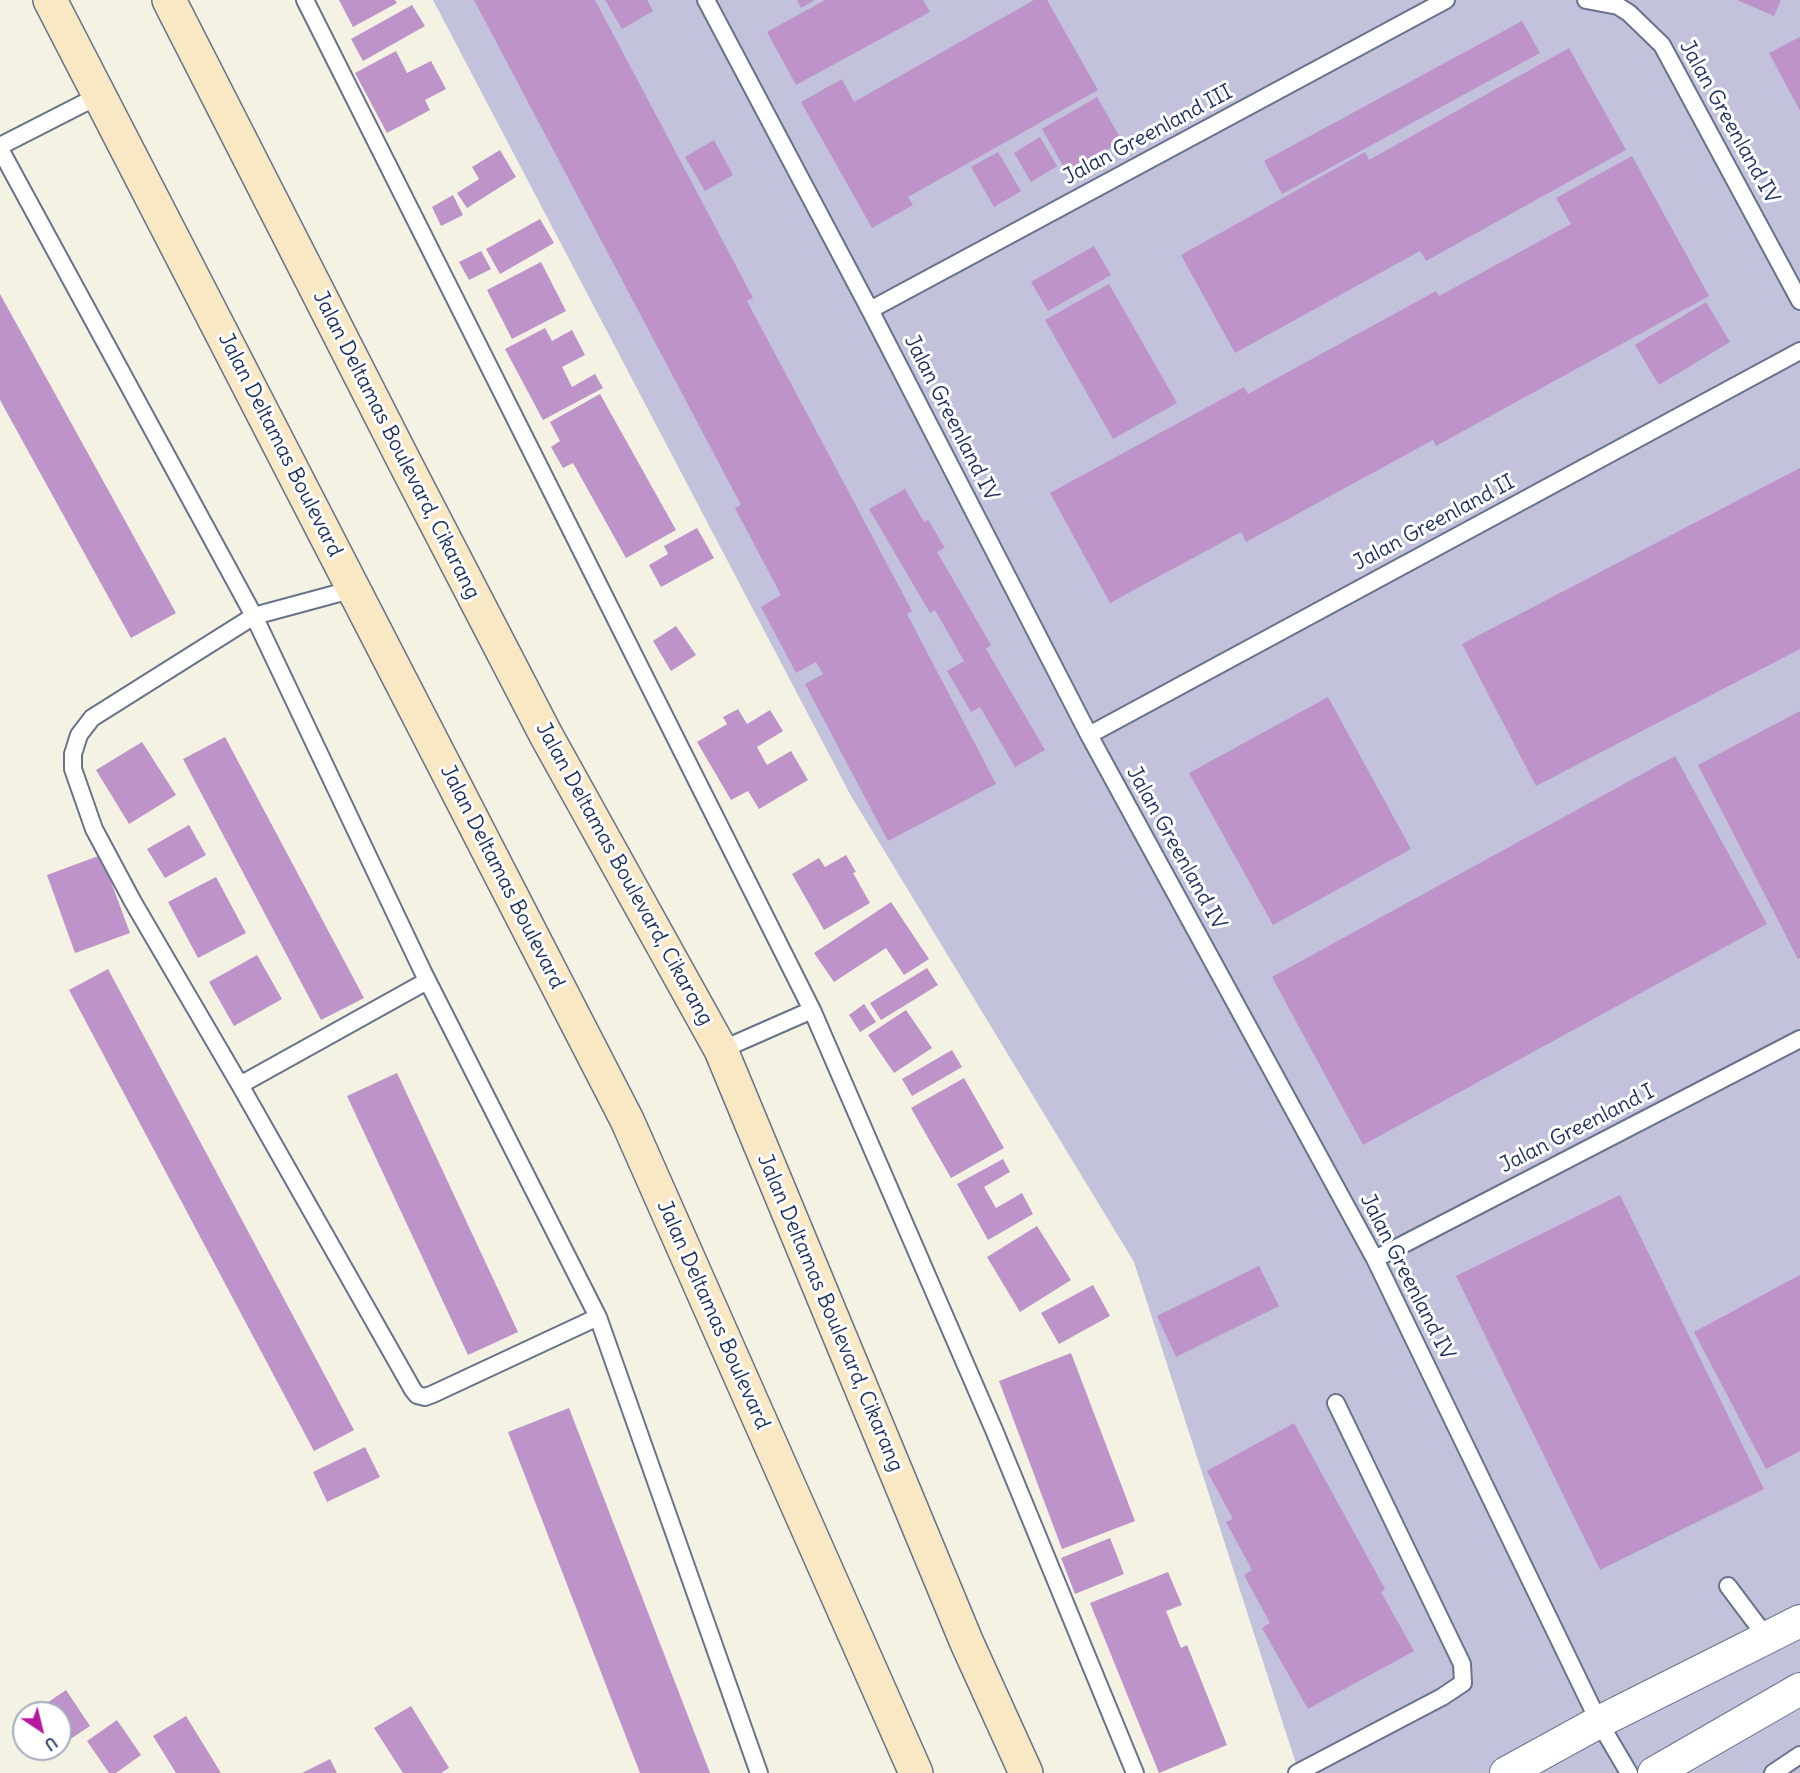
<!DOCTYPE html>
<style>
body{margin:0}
#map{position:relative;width:1800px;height:1773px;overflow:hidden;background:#f4f2e2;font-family:Delius,sans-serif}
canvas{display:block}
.north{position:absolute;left:12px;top:1701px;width:60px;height:60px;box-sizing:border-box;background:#fff;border:2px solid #a4acbf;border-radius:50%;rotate:145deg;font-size:16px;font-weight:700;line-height:24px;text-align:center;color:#1b2f5e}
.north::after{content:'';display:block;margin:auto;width:21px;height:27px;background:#b5179e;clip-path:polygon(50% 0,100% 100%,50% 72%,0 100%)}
</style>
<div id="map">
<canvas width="1800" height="1773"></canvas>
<div class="north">U</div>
</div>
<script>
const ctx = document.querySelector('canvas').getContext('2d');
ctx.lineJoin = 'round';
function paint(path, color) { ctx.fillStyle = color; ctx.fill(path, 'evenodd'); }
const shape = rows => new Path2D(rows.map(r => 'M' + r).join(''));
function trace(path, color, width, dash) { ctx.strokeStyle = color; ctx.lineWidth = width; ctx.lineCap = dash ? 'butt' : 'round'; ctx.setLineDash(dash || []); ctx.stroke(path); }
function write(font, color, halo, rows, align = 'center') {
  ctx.font = font + ' Delius,sans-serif'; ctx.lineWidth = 6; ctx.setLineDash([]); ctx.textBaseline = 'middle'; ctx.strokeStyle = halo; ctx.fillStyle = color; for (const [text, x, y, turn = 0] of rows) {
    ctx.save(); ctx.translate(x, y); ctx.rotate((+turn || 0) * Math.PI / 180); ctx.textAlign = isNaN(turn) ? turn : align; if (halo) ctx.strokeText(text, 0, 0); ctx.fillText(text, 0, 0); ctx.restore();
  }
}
const industrial = shape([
 [433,0,1800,0,1800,1773,1299,1773,1134,1262,851,796]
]);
const building = shape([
 [339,0,395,0,397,3,353,27],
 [474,0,595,0,753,298,747,301,912,611,907,614,996,784,888,841,805,684,823,674,816,662,796,673,761,607,781,595,735,508,741,505],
 [605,0,647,0,653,11,622,29],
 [797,0,815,0,801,8],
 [825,0,923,0,930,12,796,85,767,32],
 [1034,0,1047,0,1098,90,908,197,913,205,872,228,801,102,842,79,854,102],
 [1737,0,1781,0,1774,16],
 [412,5,425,26,363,61,351,39],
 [1522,21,1540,53,1282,194,1264,161],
 [1800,37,1800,111,1769,53],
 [1569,48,1626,150,1426,261,1420,251,1235,353,1181,255,1365,152,1369,160],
 [396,51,407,73,431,61,446,89,425,100,430,110,387,133,355,73],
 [1097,97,1122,141,1067,173,1042,129],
 [1040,137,1057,166,1031,182,1014,153],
 [714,140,733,175,705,191,685,157],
 [500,150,516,177,467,208,457,193,479,179,472,167],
 [998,152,1021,191,994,207,971,167],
 [1632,156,1709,296,1436,446,1433,440,1246,542,1241,532,1110,603,1050,493,1244,387,1248,394,1436,291,1439,296,1571,224,1556,198],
 [453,195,463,215,441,226,432,207],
 [540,219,554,243,500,274,486,249],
 [1094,246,1111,275,1048,311,1031,282],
 [481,251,491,269,469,280,459,262],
 [541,262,566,311,512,339,487,290],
 [1109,284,1177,403,1113,439,1045,320],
 [0,294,176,613,131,638,0,400],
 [1706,302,1730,342,1659,385,1635,345],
 [545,328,552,341,572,330,585,355,562,367,572,387,595,374,603,388,543,420,505,349],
 [600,394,676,530,626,558,573,463,563,468,551,447,560,441,550,422],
 [1800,468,1800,649,1536,786,1462,644],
 [905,489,924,522,928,520,945,548,937,552,991,645,986,649,1045,750,1015,767,980,707,971,712,947,671,964,661,935,610,930,613,869,509],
 [697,528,714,558,661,587,649,565,668,554,664,546],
 [676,626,696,655,671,671,653,641],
 [1328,697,1411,849,1273,925,1189,773],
 [738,709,747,724,770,710,783,731,757,747,767,765,791,751,808,780,759,809,748,791,731,800,697,742,727,724,723,717],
 [1800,711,1800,958,1798,959,1698,765],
 [225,737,364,998,321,1020,183,759],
 [142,742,176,795,129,824,96,770],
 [1675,756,1767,924,1363,1145,1272,977],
 [189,825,206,855,165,878,147,849],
 [101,855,130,933,75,953,47,875],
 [846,855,856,872,853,873,870,903,824,930,792,874,819,858,825,867],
 [216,877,246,933,198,958,168,902],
 [891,902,929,959,904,975,886,948,834,982,814,953],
 [257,955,282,999,234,1026,209,982],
 [927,968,938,985,881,1020,870,1003],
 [108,969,354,1430,314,1451,69,990],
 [864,1004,876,1022,860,1032,849,1015],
 [906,1010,932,1048,894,1073,868,1035],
 [952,1050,962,1067,912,1096,902,1079],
 [397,1073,518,1332,468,1355,347,1096],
 [964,1078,1004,1148,951,1178,911,1108],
 [1003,1159,1010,1172,984,1187,996,1208,1022,1193,1033,1214,988,1240,957,1184],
 [1620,1195,1764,1489,1600,1570,1456,1276],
 [1037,1226,1071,1280,1020,1312,987,1257],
 [1259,1266,1279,1306,1176,1357,1157,1316],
 [1800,1275,1800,1451,1766,1469,1694,1332],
 [1093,1285,1110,1316,1059,1344,1041,1313],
 [1071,1353,1135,1521,1062,1549,999,1381],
 [569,1408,710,1773,640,1773,508,1432],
 [1294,1423,1385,1589,1381,1592,1414,1651,1308,1709,1262,1628,1270,1623,1244,1575,1252,1570,1226,1522,1233,1519,1207,1471],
 [365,1447,380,1477,327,1502,313,1472],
 [1110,1538,1124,1574,1075,1594,1061,1558],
 [1168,1572,1182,1605,1166,1611,1181,1648,1187,1645,1227,1745,1159,1773,1090,1603],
 [66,1690,90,1726,60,1746,60,1713,36,1713,35,1711],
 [411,1706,449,1768,441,1773,403,1773,374,1728],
 [186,1716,221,1773,176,1773,153,1736],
 [117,1720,141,1755,116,1773,109,1773,87,1741],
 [330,1759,337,1773,302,1773]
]);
const lane = shape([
 [305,0,812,1010,994,1430,1135,1773],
 [706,0,870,310,1089,735,1375,1259,1599,1722,1629,1773],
 [1586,0,1618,6,1629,13,1662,45,1800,301],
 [0,146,100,95],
 [0,149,254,616,423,972,598,1317,759,1773],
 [870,310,1446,0],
 [354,589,254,616,92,718,79,735,73,754,73,769,94,829,133,902,240,1085,413,1390,417,1395,425,1397,433,1394,598,1317],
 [1089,735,1800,351],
 [721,1050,812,1010],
 [240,1085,427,981],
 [1375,1259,1800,1039],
 [1728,1586,1767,1638],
 [1297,1773,1442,1697,1463,1683,1462,1664,1336,1403],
 [1773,1773,1800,1755]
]);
const street = shape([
 [1506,1773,1599,1722,1800,1621],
 [1654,1773,1800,1689]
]);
const secondary = shape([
 [50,0,627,1120,916,1773],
 [169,0,405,463,546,735,721,1050,967,1643,1026,1773]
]);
const streetNames = [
 ["Jalan Greenland IV",1729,122,61],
 ["Jalan Greenland III",1148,135,-28],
 ["Jalan Greenland IV",951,418,63],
 ["Jalan Deltamas Boulevard",280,445,63],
 ["Jalan Deltamas Boulevard, Cikarang",396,445,63],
 ["Jalan Greenland II",1434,523,-28],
 ["Jalan Greenland IV",1176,848,61],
 ["Jalan Deltamas Boulevard, Cikarang",624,874,61],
 ["Jalan Deltamas Boulevard",502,877,63],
 ["Jalan Greenland I",1577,1129,-27],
 ["Jalan Greenland IV",1407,1277,63],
 ["Jalan Deltamas Boulevard, Cikarang",830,1313,67],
 ["Jalan Deltamas Boulevard",713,1315,66]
];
paint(industrial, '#c2c2dc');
paint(building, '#bd93ca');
trace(lane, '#67738c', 20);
trace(street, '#67738c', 34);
trace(secondary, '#67738c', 36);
trace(lane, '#fff', 16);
trace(street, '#fff', 32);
trace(secondary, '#f8e8c3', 33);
write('21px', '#1b2f5e', '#fff', streetNames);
</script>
